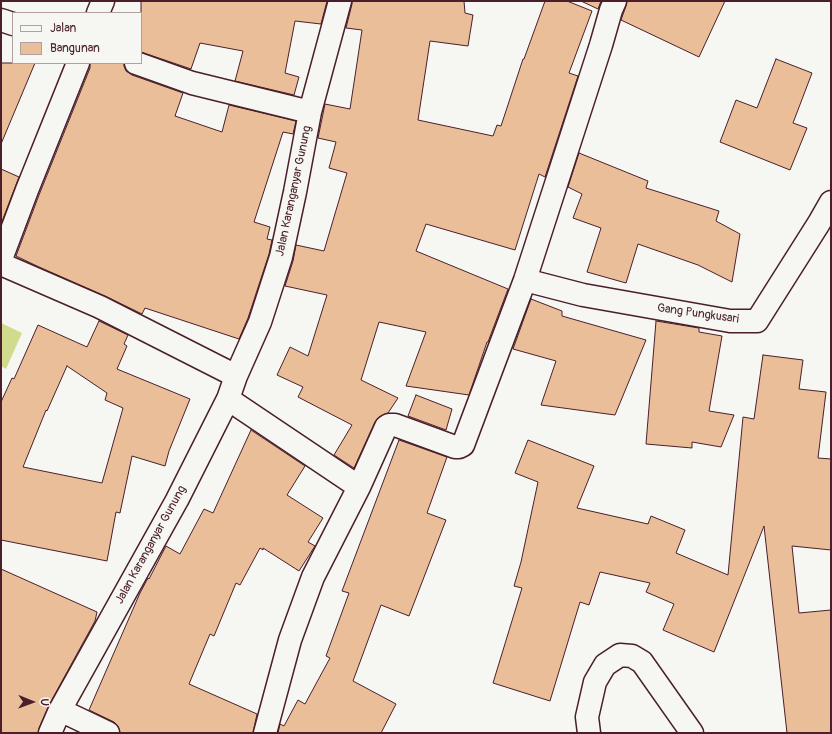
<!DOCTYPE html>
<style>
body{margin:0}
#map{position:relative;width:832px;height:734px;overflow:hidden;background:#f6f6f2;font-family:Pangolin,sans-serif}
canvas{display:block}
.frame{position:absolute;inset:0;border:2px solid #4a1f2b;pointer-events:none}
.legend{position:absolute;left:12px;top:12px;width:130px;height:52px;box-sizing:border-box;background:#f6f6f2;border:1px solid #b1a0a2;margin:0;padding:5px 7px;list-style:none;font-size:12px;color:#4a1f2b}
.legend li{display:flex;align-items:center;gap:8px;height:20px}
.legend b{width:20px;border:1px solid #b1a0a2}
.north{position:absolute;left:12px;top:682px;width:40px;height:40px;-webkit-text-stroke:3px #f6f6f2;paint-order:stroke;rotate:91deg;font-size:11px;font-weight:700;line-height:16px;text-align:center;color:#4a1f2b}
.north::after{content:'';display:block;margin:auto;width:14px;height:18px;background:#4a1f2b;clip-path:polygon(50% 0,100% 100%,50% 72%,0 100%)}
</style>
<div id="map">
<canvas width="832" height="734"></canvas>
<div class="frame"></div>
<ul class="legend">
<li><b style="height:5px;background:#f6f6f2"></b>Jalan</li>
<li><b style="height:11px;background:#e9be99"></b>Bangunan</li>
</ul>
<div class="north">U</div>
</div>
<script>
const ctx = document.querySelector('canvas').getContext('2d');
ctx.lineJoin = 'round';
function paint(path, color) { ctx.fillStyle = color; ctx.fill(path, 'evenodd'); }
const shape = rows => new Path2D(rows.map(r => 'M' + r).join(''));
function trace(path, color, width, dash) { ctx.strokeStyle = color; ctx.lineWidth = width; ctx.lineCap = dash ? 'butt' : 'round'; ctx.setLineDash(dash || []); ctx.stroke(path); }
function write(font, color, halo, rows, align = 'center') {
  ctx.font = font + ' Pangolin,sans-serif'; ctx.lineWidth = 3.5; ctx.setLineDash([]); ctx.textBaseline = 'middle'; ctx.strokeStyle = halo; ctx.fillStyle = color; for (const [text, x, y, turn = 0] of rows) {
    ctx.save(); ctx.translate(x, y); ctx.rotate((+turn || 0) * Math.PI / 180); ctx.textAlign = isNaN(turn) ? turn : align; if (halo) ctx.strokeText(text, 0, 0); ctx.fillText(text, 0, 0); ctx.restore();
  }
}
const green = shape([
 [1,323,22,333,6,369,1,366]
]);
const building = shape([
 [141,1,327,1,321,24,295,21,285,73,299,77,294,95,235,81,243,51,200,43,191,69,141,52,141,1],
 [352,1,464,1,465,13,473,15,468,46,430,41,418,120,493,136,497,125,501,126,523,59,524,59,545,1,567,1,592,11,569,73,578,76,545,177,539,174,515,250,426,224,416,251,508,289,488,342,487,342,469,395,406,386,426,332,379,322,361,380,398,398,388,413,379,417,375,422,354,468,334,455,352,425,298,397,303,387,277,375,290,347,308,356,327,295,285,286,293,261,296,245,324,251,347,173,329,168,336,142,318,138,325,104,350,109,362,30,346,28,352,4,352,1],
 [581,1,601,1,598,9,581,1],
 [627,1,725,1,699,57,621,20,626,6,627,1],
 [776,59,812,73,793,123,807,128,790,170,720,142,736,100,757,108,776,59],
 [1,63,35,63,1,144,1,63],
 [90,63,124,63,124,66,126,71,132,75,183,93,175,116,222,132,229,105,296,121,293,134,283,132,254,222,270,227,267,239,272,240,269,254,248,318,239,339,145,308,142,314,105,296,39,267,16,256,39,195,90,68,90,63],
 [579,153,648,181,646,188,719,211,716,221,740,234,732,282,698,265,638,244,626,283,587,272,601,228,573,218,582,194,568,187,579,153],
 [1,169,19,177,1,224,1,169],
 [531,299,562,311,562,316,646,340,615,415,541,405,556,361,513,349,531,299],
 [99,321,128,335,124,344,127,346,117,369,190,399,169,451,165,466,132,456,120,513,116,512,107,561,1,540,1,402,12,378,14,379,38,325,87,347,99,321],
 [67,366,107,393,105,400,123,408,102,483,23,467,46,410,47,411,67,366],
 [656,321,699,328,699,332,722,336,709,411,734,415,721,447,692,442,692,448,646,444,656,321],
 [763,355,803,360,799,389,826,392,818,458,831,459,831,550,792,546,799,613,831,610,831,733,787,733,764,526,714,652,663,630,674,604,646,592,650,583,600,572,589,605,580,602,550,701,493,683,522,588,514,586,521,562,538,482,515,473,528,440,594,466,577,508,648,524,651,516,685,530,676,553,728,575,743,417,754,419,763,355],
 [416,395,452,409,446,430,408,416,416,395],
 [251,430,305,466,287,495,323,518,308,542,315,546,299,571,263,548,263,550,260,548,240,585,236,583,214,636,210,634,189,684,257,714,253,733,120,733,118,726,114,722,89,710,140,593,148,578,149,579,166,546,180,554,204,509,213,513,251,430],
 [399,440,447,457,427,513,446,520,409,616,381,605,353,681,396,704,381,733,278,733,280,724,284,726,298,700,305,704,330,658,326,656,349,593,342,591,399,440],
 [1,569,97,612,95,621,49,705,39,728,38,733,1,733,1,569]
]);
const street = shape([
 [98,13,103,1],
 [1,20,13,24],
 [136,63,192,83,310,112],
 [1,259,27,190,78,63],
 [1,264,100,307,236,376],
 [525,280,583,295,730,321,757,321,819,223,831,202],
 [228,399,359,487],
 [60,710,108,733],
 [50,733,60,710,177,500,228,399,236,376,260,322,281,257,295,192,310,112,340,1],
 [265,733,290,640,313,577,359,487,386,427,389,425,395,425,455,447,459,447,463,445,525,280,601,45,611,10,615,1],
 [589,733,587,717,595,682,605,665,620,655,632,656,642,662,692,733]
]);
const streetNames = [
 ["Jalan Karanganyar Gunung",294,191,-78],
 ["Gang Pungkusari",698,314,8],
 ["Jalan Karanganyar Gunung",151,545,-61]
];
paint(green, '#d0db8e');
paint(building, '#e9be99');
trace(building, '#4a1f2b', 1);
trace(street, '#4a1f2b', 25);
trace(street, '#f6f6f2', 22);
write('12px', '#4a1f2b', '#f6f6f2', streetNames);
</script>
